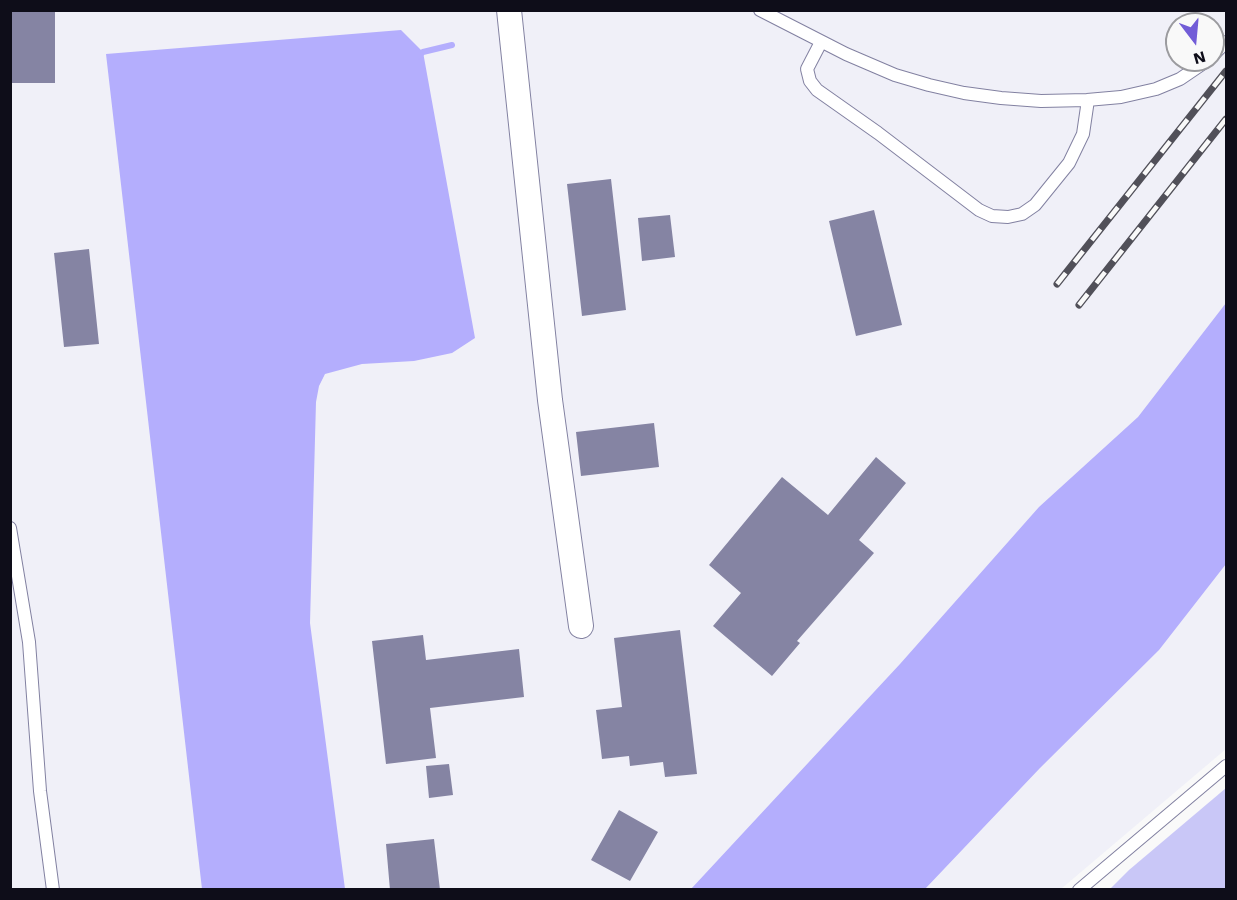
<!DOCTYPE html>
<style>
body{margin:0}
#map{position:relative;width:1237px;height:900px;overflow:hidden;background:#f9f9f9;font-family:"Work Sans",sans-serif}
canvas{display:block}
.frame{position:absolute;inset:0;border:12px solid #0e0d19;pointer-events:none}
.north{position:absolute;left:1165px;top:12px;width:60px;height:60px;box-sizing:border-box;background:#f9f9f9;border:2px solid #9b9b9f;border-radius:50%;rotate:164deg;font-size:16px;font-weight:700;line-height:24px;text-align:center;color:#0e0d19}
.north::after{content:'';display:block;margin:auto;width:21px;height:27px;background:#725dd7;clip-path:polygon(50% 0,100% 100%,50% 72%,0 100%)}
</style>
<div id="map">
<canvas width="1237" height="900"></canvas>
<div class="frame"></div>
<div class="north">N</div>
</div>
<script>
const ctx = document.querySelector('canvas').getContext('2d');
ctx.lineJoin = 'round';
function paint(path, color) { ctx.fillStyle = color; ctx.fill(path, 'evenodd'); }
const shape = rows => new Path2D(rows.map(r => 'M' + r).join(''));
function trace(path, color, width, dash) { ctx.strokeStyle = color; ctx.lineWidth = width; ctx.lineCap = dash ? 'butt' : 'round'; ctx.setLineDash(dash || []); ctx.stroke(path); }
const built = shape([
 [10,11,1226,11,1226,749,1061,889,11,889],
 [1177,24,1213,24,1213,60,1177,60]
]);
const green = shape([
 [1226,788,1226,889,1110,889,1129,870]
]);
const water = shape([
 [401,30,423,52,475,338,452,353,414,361,362,364,325,374,319,386,316,402,310,623,345,889,202,889,106,54],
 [1226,303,1226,564,1159,650,1040,768,925,889,691,889,900,664,1039,507,1138,417]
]);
const stream = shape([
 [419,56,423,52,452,45]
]);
const building = shape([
 [10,10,55,10,55,83,10,83],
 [611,179,626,310,582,316,567,184],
 [874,210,902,325,856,336,829,221],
 [670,215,675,257,642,261,638,218],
 [89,249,99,344,64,347,54,253],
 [654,423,659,467,581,476,576,432],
 [876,457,906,483,859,540,874,553,797,641,800,643,772,676,713,626,741,593,709,565,782,477,828,515],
 [680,630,697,774,665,777,663,762,630,766,629,756,602,759,596,710,622,707,614,638],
 [423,635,426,660,519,649,524,697,430,708,436,758,386,764,372,641],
 [449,764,453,795,429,798,426,766],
 [619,810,658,832,630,881,591,860],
 [434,839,440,890,390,890,386,844]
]);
const service = shape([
 [760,10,846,54,895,75,929,85,964,93,1001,98,1041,101,1087,100,1121,97,1156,89,1180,79,1208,60],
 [821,42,807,69,810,81,817,90,878,133,979,210,992,216,1008,217,1022,214,1035,205,1069,163,1083,134,1088,100],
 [1213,55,1226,42],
 [10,528,29,642,40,791,53,890],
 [1079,890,1226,766]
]);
const minor = shape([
 [509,10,550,400,581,626]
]);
const rail = shape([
 [1057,284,1226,71],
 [1079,305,1226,119]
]);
paint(built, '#f0f0f8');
paint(green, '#c9c7f7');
paint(water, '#b4aefd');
trace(stream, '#b4aefd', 6);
paint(building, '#8584a3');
trace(service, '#8281a1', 14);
trace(minor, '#8281a1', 26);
trace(service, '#fff', 12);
trace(minor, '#fff', 24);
trace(rail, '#515059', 7);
trace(rail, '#f9f9f9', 4.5, [14]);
</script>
